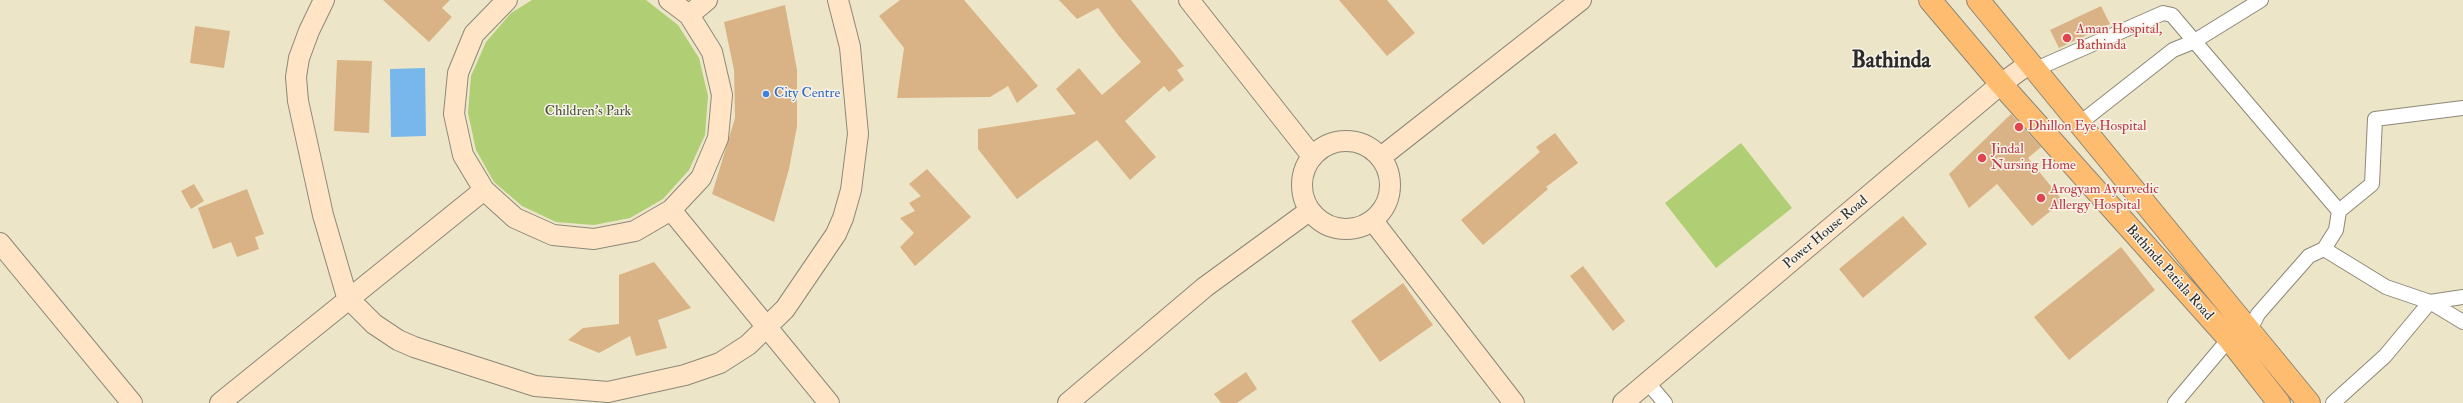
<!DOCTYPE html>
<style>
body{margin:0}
canvas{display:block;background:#ede5c7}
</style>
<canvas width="2463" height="403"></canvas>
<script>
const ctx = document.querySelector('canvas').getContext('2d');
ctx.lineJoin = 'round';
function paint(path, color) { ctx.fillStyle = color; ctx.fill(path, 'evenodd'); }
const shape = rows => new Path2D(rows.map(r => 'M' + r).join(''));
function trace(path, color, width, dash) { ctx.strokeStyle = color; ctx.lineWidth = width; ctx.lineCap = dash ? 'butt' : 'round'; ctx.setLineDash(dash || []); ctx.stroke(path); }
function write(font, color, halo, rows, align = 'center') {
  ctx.font = font + ' "IM FELL Double Pica",serif'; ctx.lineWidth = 3; ctx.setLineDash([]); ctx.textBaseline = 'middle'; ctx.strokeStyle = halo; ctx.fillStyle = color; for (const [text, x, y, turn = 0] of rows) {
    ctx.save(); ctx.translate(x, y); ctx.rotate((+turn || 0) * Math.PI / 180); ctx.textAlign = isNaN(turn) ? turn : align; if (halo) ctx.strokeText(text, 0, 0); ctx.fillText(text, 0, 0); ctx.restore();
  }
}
const green = shape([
 [532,0,646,0,678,25,699,58,708,96,705,135,689,170,663,199,630,218,594,225,556,222,522,206,494,182,476,150,468,113,471,76,486,42,511,13],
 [1741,143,1792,208,1716,268,1665,203]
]);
const water = shape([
 [425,68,426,136,391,137,390,69]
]);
const building = shape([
 [383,0,450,0,442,8,452,17,429,42],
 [900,0,964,0,1038,86,1017,103,1008,86,990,97,897,98,904,48,879,16],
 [1059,0,1131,0,1184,66,1177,70,1184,80,1169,92,1164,86,1125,121,1156,157,1130,180,1097,140,1017,199,978,149,978,129,1076,114,1056,89,1079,68,1102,95,1141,62,1118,35,1098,8,1077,19],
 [1339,0,1387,0,1415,33,1387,56],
 [785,5,797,70,797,126,789,169,774,222,712,194,735,118,734,70,724,22],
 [2101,6,2110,24,2059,48,2050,30],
 [195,26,230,31,224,68,190,63],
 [337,60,372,61,369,133,334,131],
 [2011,114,2041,147,2028,158,2063,201,2032,226,1997,184,1969,208,1949,174],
 [1555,133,1578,163,1546,187,1548,189,1483,245,1461,220,1540,152,1536,147],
 [927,169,971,217,915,266,900,247,914,233,900,218,915,211,909,203,921,196,909,184],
 [194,184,204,201,191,209,181,191],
 [247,189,264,234,255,237,259,249,237,257,231,242,213,249,198,208],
 [1903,216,1927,244,1863,298,1839,269],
 [2121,247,2155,290,2069,360,2034,317],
 [654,262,691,308,658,320,667,348,636,356,630,336,599,353,568,340,583,328,619,324,619,275],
 [1583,266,1625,321,1613,331,1570,276],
 [1403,283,1433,325,1380,362,1351,321],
 [1246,372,1257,389,1237,403,1221,403,1214,394]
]);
const street = shape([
 [2036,69,2163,13,2172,15,2339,211],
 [2080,123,2173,50,2193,42,2261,0],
 [2324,249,2386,287,2430,302,2463,322],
 [2250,330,2258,314,2309,256,2324,249,2336,230,2339,211,2372,184,2375,119,2463,108],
 [1648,383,1665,403],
 [2175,403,2229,339],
 [2333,403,2385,356,2430,302,2463,297]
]);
const secondary = shape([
 [324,0,309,31,299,58,296,77,298,101,323,215,347,297,374,324,398,340,414,347,535,386,608,392,685,375,720,363,748,345,785,309,836,234,843,218,851,190,858,134,850,47,838,0],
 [507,0,474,34,458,73,454,114,463,155,484,190,515,218,553,235,594,239,635,231,671,210,701,178,718,138,722,95,712,52,689,15,669,0],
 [1189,0,1312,156],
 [689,15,707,0],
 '1302 185a44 44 0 1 1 88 0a44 44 0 1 1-88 0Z',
 [1381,157,1581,0],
 [671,210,829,403],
 [1373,221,1514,403],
 [0,243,132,403],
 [220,403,484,190],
 [1068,403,1205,287,1309,211],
 [1623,403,2001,84,2030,63]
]);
const highway = shape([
 [1930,0,2001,84,2229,339,2279,403],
 [1978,0,2309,403]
]);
const markers = [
 [2067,38,5,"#e0444e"],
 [766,94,4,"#3f7fe0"],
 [2019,127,5,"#e0444e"],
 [1982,158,5,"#e0444e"],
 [2041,198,5,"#e0444e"]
];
const healthNames = [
 ["Aman Hospital,",2076,30],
 ["Bathinda",2076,46],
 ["Dhillon Eye Hospital",2028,127],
 ["Jindal",1991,150],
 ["Nursing Home",1991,166],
 ["Arogyam Ayurvedic",2050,190],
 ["Allergy Hospital",2050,206]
];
const shopNames = [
 ["City Centre",774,94]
];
const parkNames = [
 ["Children's Park",588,112]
];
const streetNames = [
 ["Power House Road",1826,233,-40],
 ["Bathinda Patiala Road",2169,273,48]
];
const townNames = [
 ["Bathinda",1891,62]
];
paint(green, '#b0ce74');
paint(water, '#77b7eb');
paint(building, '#d9b385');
trace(street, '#8c8879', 16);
trace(secondary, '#8c8879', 22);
trace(highway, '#8c8879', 24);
trace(street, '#fff', 14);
trace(secondary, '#ffe4c6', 20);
trace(highway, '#febc70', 22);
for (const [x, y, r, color] of markers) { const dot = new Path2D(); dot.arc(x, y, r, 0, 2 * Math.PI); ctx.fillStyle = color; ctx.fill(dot); trace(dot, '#f7f3e8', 1.5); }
write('14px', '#be3a42', '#f7f3e8', healthNames, 'left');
write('14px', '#366cbe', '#f7f3e8', shopNames, 'left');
write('14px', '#4c543d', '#f7f3e8', parkNames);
write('14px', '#2b2b2b', '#f7f3e8', streetNames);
write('bold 22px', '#2b2b2b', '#f7f3e8', townNames);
</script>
